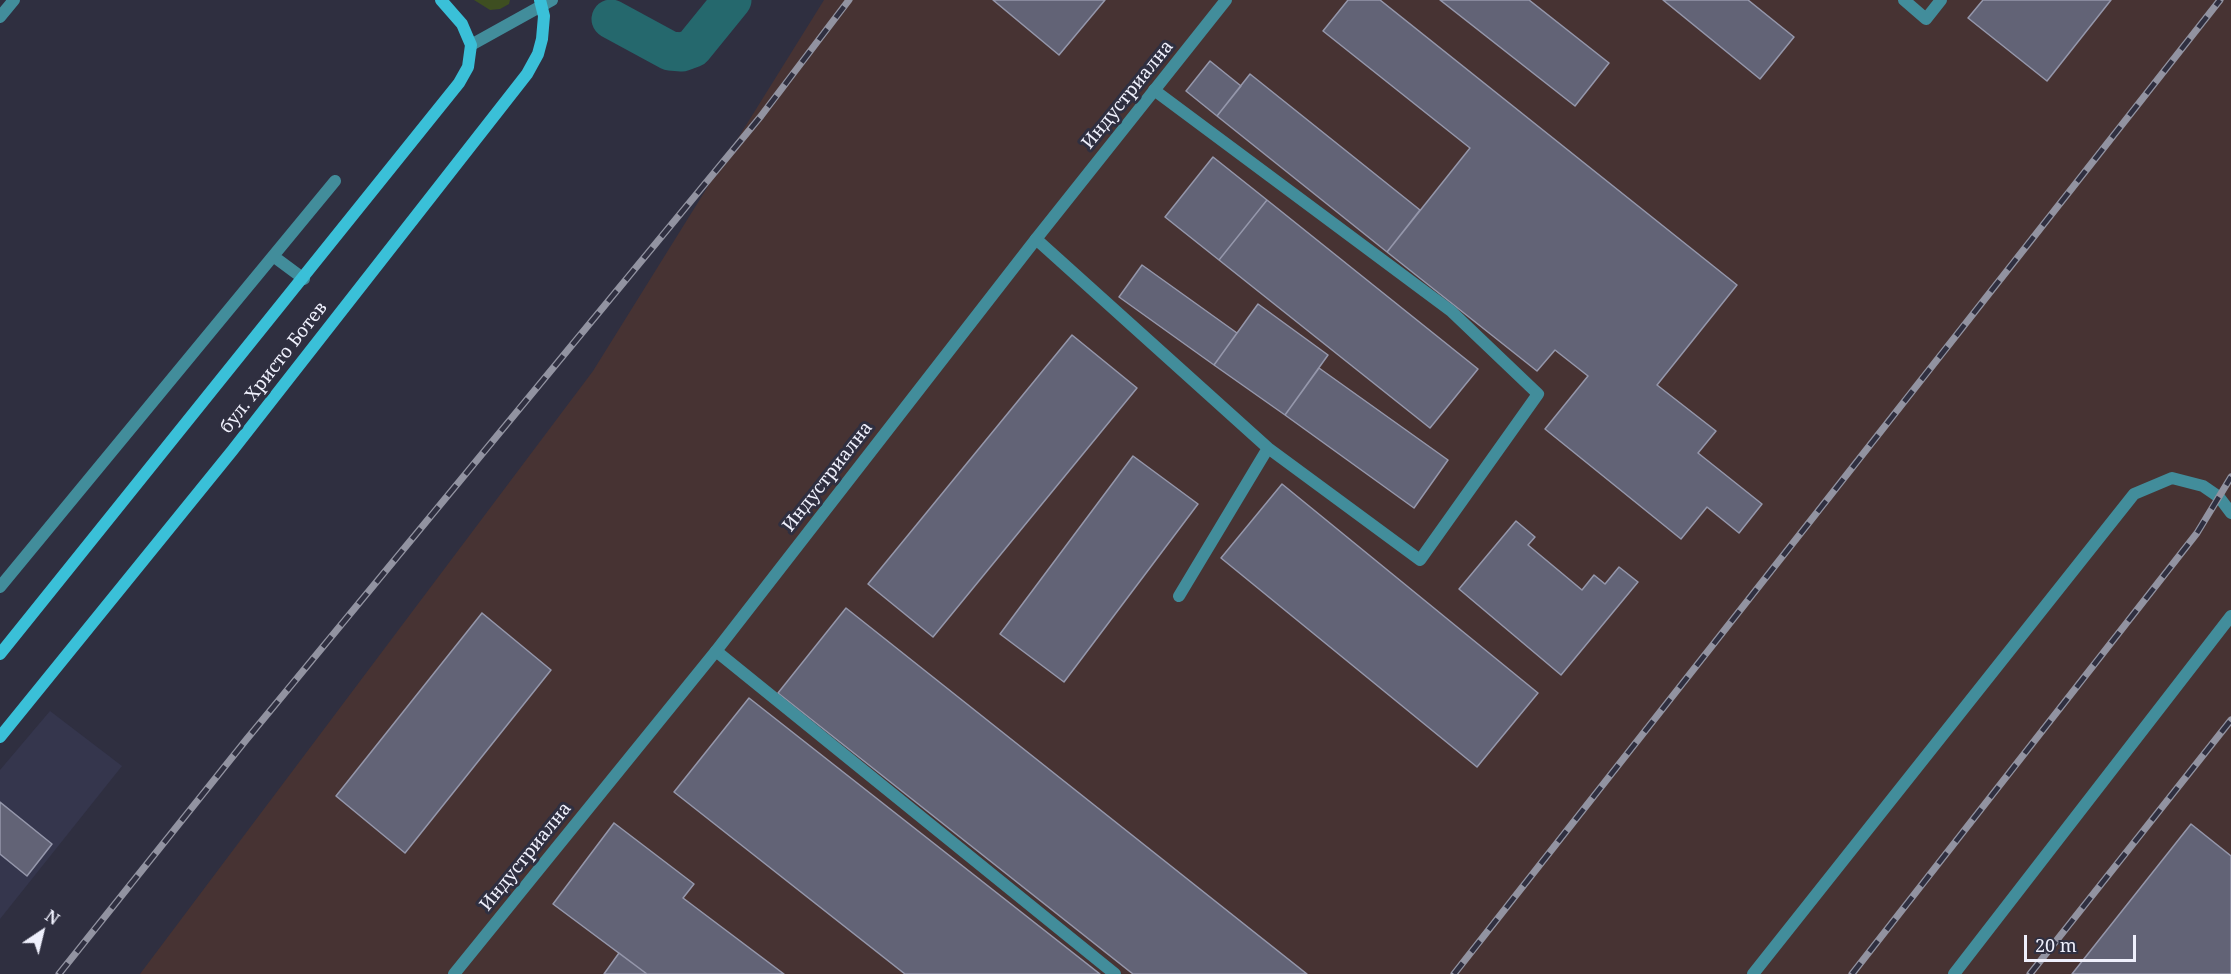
<!DOCTYPE html>
<meta charset="utf-8">
<style>
body{margin:0}
#map{position:relative;width:2231px;height:974px;overflow:hidden;background:#2f2f40;font-family:"Noto Serif",serif}
canvas{display:block}
.north{position:absolute;left:12px;top:902px;width:60px;height:60px;-webkit-text-stroke:4px #2f2f40;paint-order:stroke;rotate:35deg;font-size:16px;font-weight:700;line-height:24px;text-align:center;color:#eff0fc}
.north::after{content:'';display:block;margin:auto;width:21px;height:27px;background:#eff0fc;clip-path:polygon(50% 0,100% 100%,50% 72%,0 100%)}
.scale{position:absolute;left:2024px;top:935px;width:112px;height:27px;box-sizing:border-box;border:3px solid #eff0fc;border-top:0;padding-left:8px;font-size:18px;line-height:21px;white-space:nowrap;color:#eff0fc;-webkit-text-stroke:4px #2f2f40;paint-order:stroke}
</style>
<div id="map">
<canvas width="2231" height="974"></canvas>
<div class="north">N</div>
<div class="scale">20 m</div>
</div>
<script>
const ctx = document.querySelector('canvas').getContext('2d');
ctx.lineJoin = 'round';
function paint(path, color) { ctx.fillStyle = color; ctx.fill(path, 'evenodd'); }
const shape = rows => new Path2D(rows.map(r => 'M' + r).join(''));
function trace(path, color, width, dash) { ctx.strokeStyle = color; ctx.lineWidth = width; ctx.lineCap = dash ? 'butt' : 'round'; ctx.setLineDash(dash || []); ctx.stroke(path); }
function write(font, color, halo, rows, align = 'center') {
  ctx.font = font + ' "Noto Serif",serif'; ctx.lineWidth = 6; ctx.setLineDash([]); ctx.textBaseline = 'middle'; ctx.strokeStyle = halo; ctx.fillStyle = color; for (const [text, x, y, turn = 0] of rows) {
    ctx.save(); ctx.translate(x, y); ctx.rotate((+turn || 0) * Math.PI / 180); ctx.textAlign = isNaN(turn) ? turn : align; if (halo) ctx.strokeText(text, 0, 0); ctx.fillText(text, 0, 0); ctx.restore();
  }
}
const built = shape([
 [50,711,122,766,0,919,0,770]
]);
const industrial = shape([
 [824,0,2231,0,2231,974,140,974,593,371]
]);
const green = shape([
 [474,0,510,0,509,4,500,9,490,10]
]);
const canal = shape([
 [611,19,670,51,682,52,693,48,732,0]
]);
const building = shape([
 [993,0,1105,0,1059,55,993,0],
 [1348,0,1380,0,1737,285,1657,385,1716,431,1698,453,1762,504,1739,533,1707,507,1681,539,1545,429,1588,376,1555,350,1537,371,1387,252,1470,148,1323,31,1348,0],
 [1440,0,1529,0,1609,63,1575,106,1440,0],
 [1663,0,1748,0,1794,37,1760,79,1663,0],
 [1983,0,2111,0,2047,81,1968,18,1983,0],
 [1210,61,1241,86,1217,116,1186,91,1210,61],
 [1250,74,1420,210,1387,252,1217,116,1250,74],
 [1213,157,1267,200,1219,260,1165,217,1213,157],
 [1267,200,1478,369,1430,428,1219,260,1267,200],
 [1142,265,1237,333,1214,365,1119,297,1142,265],
 [1258,304,1328,355,1285,415,1214,365,1258,304],
 [1072,335,1137,388,933,637,868,584,1072,335],
 [1319,368,1448,460,1414,508,1285,415,1319,368],
 [1133,456,1198,504,1064,682,1000,634,1133,456],
 [1282,484,1538,693,1477,767,1221,558,1282,484],
 [1516,521,1535,537,1528,545,1582,590,1594,575,1605,584,1619,567,1638,582,1561,675,1459,589,1516,521],
 [846,608,1307,974,1133,974,778,693,846,608],
 [482,613,551,670,405,853,336,796,482,613],
 [749,698,1100,974,905,974,674,792,749,698],
 [0,802,52,844,27,876,0,854,0,802],
 [614,823,694,884,683,898,784,974,647,974,553,904,614,823],
 [2191,824,2231,856,2231,974,2072,974,2191,824],
 [619,953,647,974,604,974,619,953]
]);
const lane = shape([
 [1904,0,1926,19,1941,0],
 [1036,239,1268,448,1420,560,1538,394,1451,311,1154,90],
 [273,256,304,279],
 [0,587,335,181],
 [1179,596,1268,448],
 [716,651,1115,974],
 [1753,974,2134,494,2172,478,2203,486,2219,497,2231,513],
 [1954,974,2231,616]
]);
const street = shape([
 [0,17,14,0],
 [471,45,552,0],
 [454,974,716,651,1036,239,1226,0]
]);
const secondary = shape([
 [0,654,459,83,468,67,471,45,462,24,441,0],
 [0,737,232,451,527,74,538,54,542,39,544,16,540,0]
]);
const rail = shape([
 [59,974,246,740,761,116,849,0],
 [1454,974,2220,0],
 [1852,974,2197,533,2231,477],
 [2030,974,2231,720]
]);
const streetNames = [
 ["Индустриална",1128,95,-51],
 ["бул. Христо Ботев",274,368,-52],
 ["Индустриална",828,477,-52],
 ["Индустриална",526,857,-51]
];
paint(built, '#35364d');
paint(industrial, '#473333');
paint(green, '#3e4e21');
trace(canal, '#25686d', 39);
paint(building, '#626376');
trace(building, '#9597ab', 1.5);
trace(lane, '#428d9b', 12);
trace(street, '#428d9b', 12);
trace(secondary, '#3ac0d8', 12);
trace(rail, '#9293a1', 7);
trace(rail, '#2f2f40', 4.5, [14]);
write('18px', '#eff0fc', '#2f2f40', streetNames);
</script>
